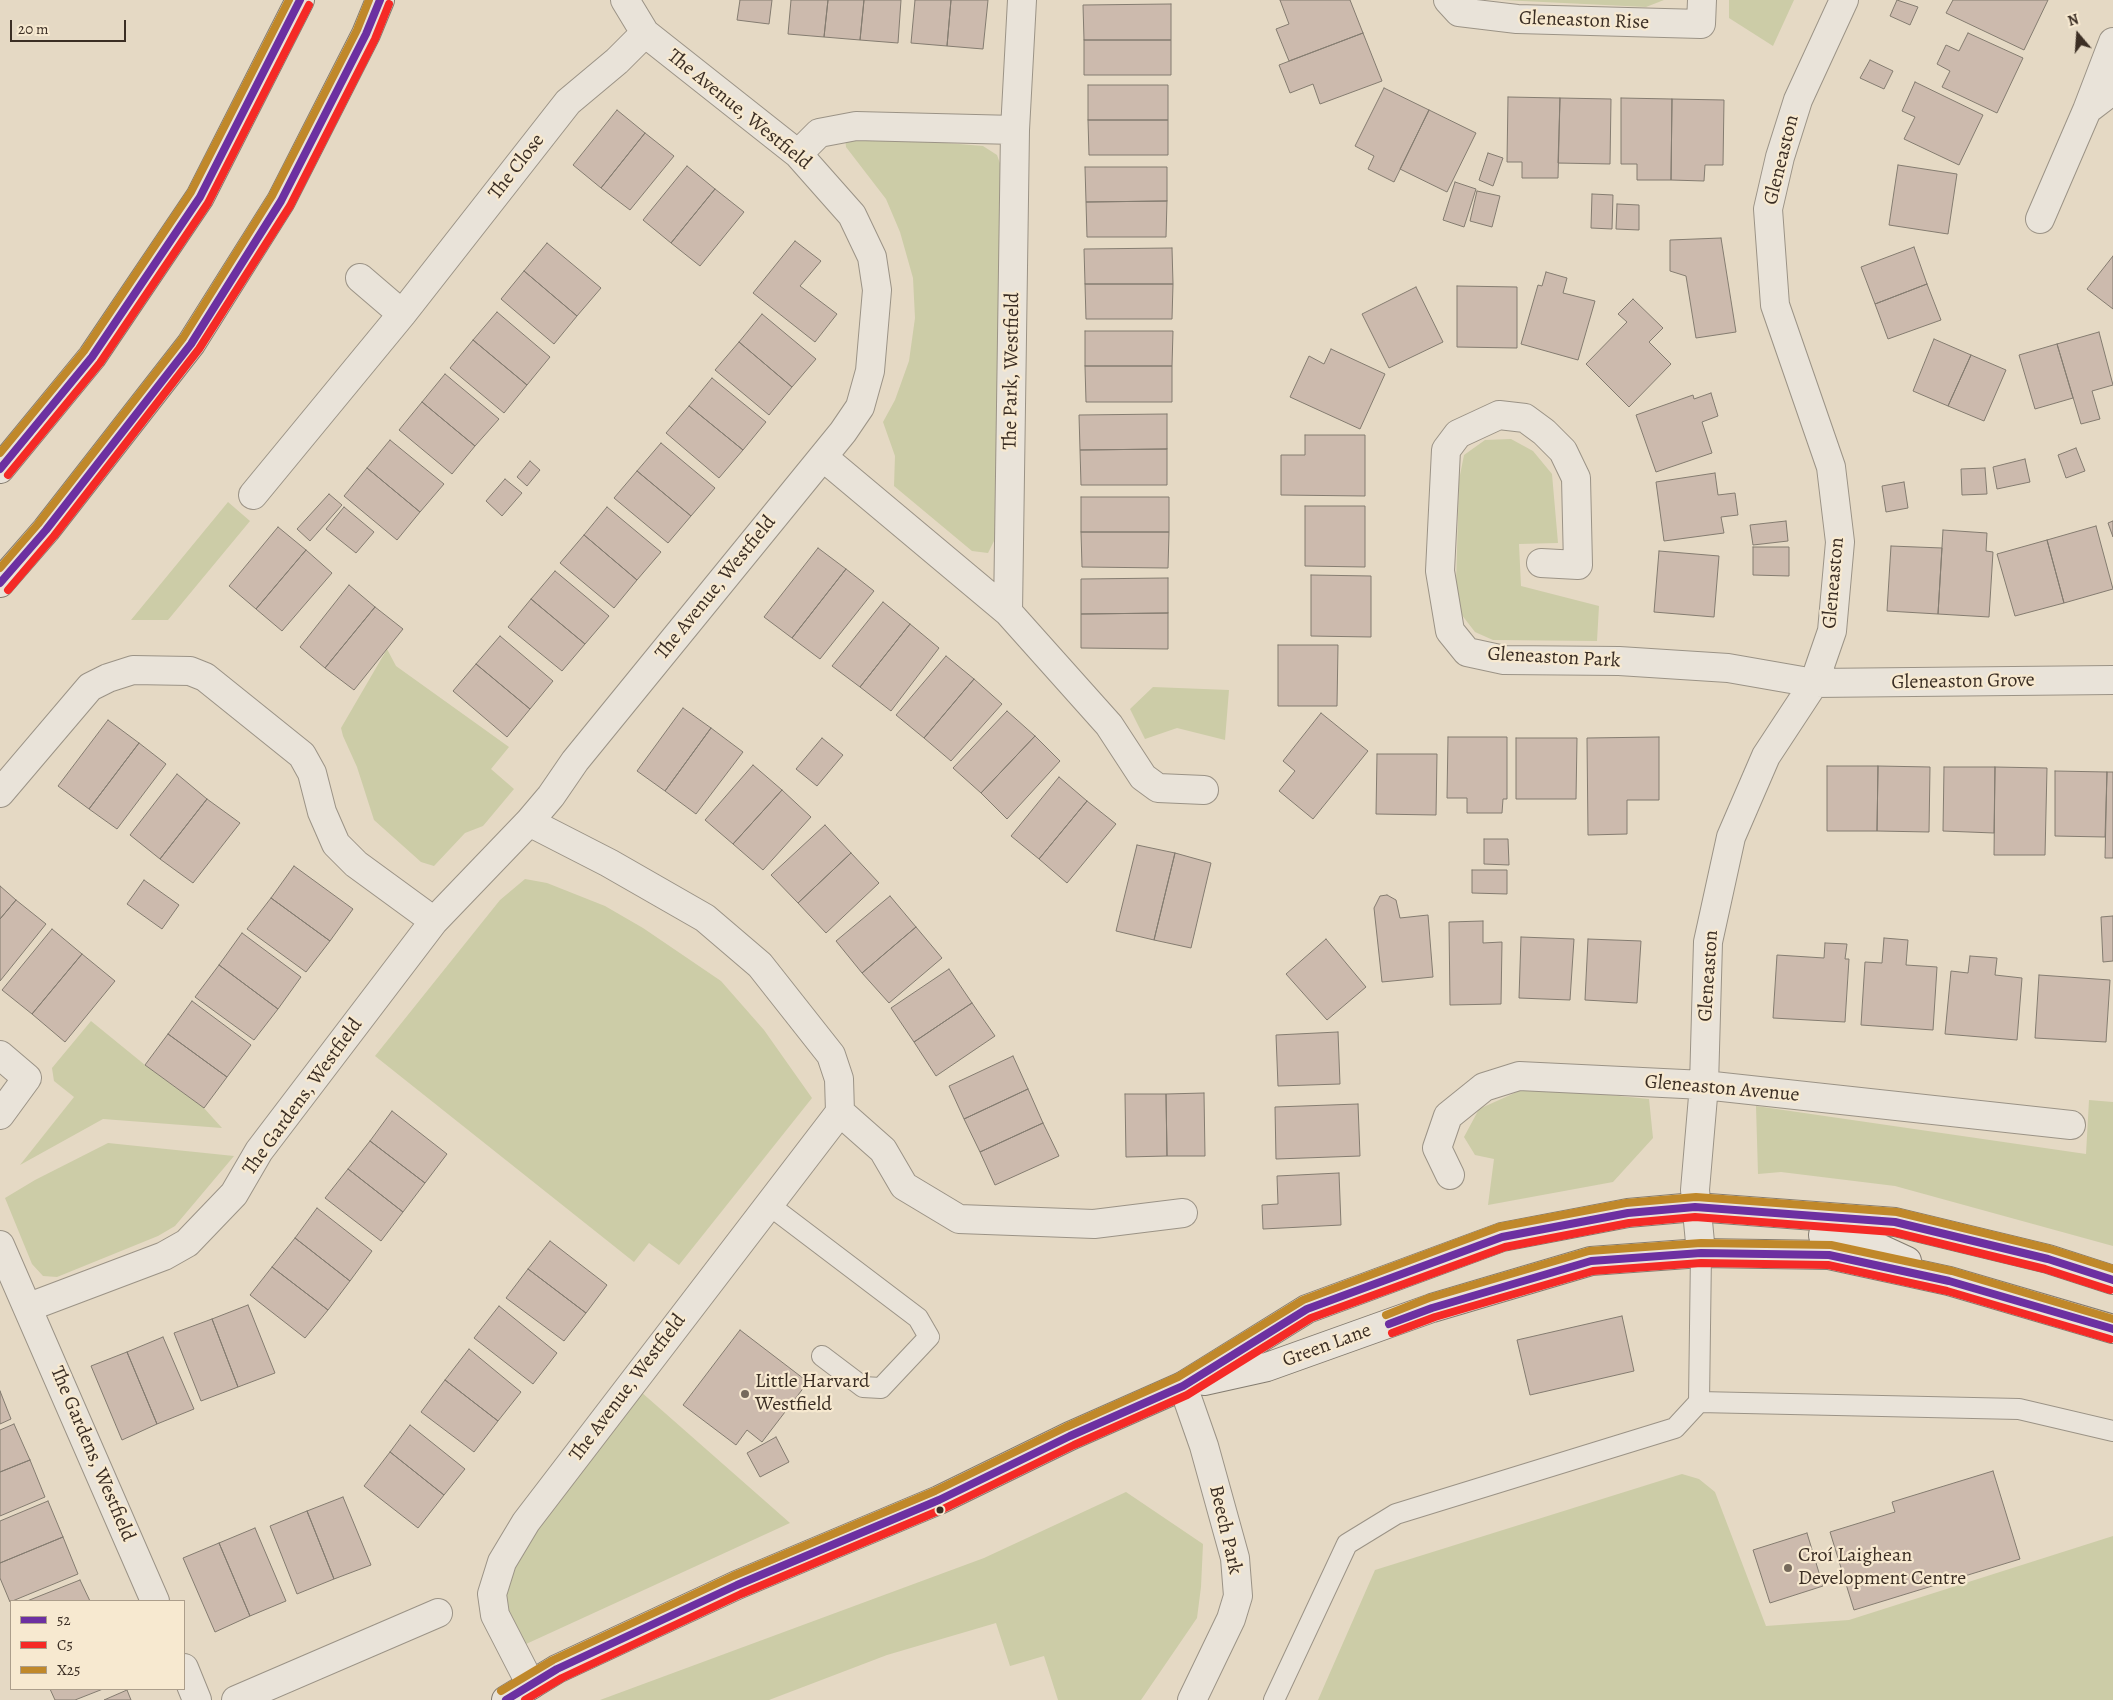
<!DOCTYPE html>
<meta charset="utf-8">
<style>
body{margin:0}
#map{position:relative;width:2113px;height:1700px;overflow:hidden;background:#e5d9c4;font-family:Alegreya,serif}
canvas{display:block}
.legend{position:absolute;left:10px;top:1600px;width:175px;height:90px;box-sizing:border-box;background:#f7e9d0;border:1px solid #ac9e8b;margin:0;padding:6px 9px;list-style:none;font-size:15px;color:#3b2e24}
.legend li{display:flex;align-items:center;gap:10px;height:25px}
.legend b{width:25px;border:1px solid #ac9e8b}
.north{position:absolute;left:2053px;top:10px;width:50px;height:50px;-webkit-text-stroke:4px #f7e9d0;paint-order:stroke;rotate:342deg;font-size:14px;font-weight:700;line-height:20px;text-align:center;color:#3b2e24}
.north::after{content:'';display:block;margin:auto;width:18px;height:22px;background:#3b2e24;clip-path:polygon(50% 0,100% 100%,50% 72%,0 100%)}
.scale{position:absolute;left:10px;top:20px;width:116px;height:22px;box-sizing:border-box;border:2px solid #3b2e24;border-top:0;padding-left:6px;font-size:15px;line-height:18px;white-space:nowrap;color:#3b2e24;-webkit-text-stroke:4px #f7e9d0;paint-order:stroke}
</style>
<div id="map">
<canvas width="2113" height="1700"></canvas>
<ul class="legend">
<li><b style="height:6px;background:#6c30a1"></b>52</li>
<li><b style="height:6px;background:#f52a26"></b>C5</li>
<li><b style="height:6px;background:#c0882a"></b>X25</li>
</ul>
<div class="north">N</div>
<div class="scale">20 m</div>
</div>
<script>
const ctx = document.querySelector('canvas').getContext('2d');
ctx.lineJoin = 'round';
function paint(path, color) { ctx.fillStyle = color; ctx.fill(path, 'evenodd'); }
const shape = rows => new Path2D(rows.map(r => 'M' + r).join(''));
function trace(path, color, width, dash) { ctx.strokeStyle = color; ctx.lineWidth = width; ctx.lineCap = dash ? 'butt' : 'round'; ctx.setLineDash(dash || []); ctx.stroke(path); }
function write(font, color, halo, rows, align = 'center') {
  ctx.font = font + ' Alegreya,serif'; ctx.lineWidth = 4.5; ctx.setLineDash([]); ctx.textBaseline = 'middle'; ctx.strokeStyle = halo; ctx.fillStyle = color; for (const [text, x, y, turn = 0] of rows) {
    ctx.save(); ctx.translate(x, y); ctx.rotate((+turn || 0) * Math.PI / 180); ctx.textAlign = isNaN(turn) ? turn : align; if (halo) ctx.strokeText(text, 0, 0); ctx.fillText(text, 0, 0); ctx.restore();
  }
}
const green = shape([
 [1502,0,1664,0,1646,7],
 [1729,0,1794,0,1773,46,1729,18],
 [845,137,875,137,983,146,997,155,1003,172,996,537,988,553,972,551,894,486,895,456,883,422,895,400,909,361,915,318,913,278,900,232,886,199,846,147],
 [1511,439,1533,451,1552,474,1558,543,1519,544,1521,586,1599,606,1597,641,1493,640,1475,632,1458,610,1456,584,1459,480,1464,455,1485,440],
 [228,502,250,521,168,620,131,620],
 [387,649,396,666,509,747,491,769,514,789,483,826,465,833,434,866,421,862,374,820,357,767,343,736,341,728],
 [1153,687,1229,690,1225,740,1177,728,1145,739,1130,709],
 [525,879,547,883,605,906,643,928,721,981,764,1030,812,1098,679,1265,649,1243,634,1262,375,1056,500,900],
 [91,1021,145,1065,204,1108,222,1128,103,1119,20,1165,74,1097,54,1081,52,1068],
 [1528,1087,1649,1099,1653,1138,1613,1182,1488,1205,1494,1159,1475,1155,1464,1137,1479,1109],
 [2089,1100,2113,1102,2113,1246,1895,1186,1781,1172,1758,1174,1756,1106,2086,1154],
 [108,1143,234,1156,175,1226,158,1236,57,1277,43,1276,32,1264,5,1198,35,1180],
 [632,1384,790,1523,513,1650,495,1615,502,1562],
 [1682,1474,1699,1479,1715,1492,1766,1626,1849,1620,2113,1536,2113,1700,1318,1700,1375,1570],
 [1126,1492,1203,1544,1201,1587,1197,1618,1141,1700,1058,1700,1044,1656,1010,1666,996,1623,887,1655,769,1700,600,1700,984,1558]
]);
const building = shape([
 [740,0,772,0,769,24,737,20,740,0],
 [791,0,828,0,824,37,788,34,791,0],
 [828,0,864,0,860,40,824,37,828,0],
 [864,0,901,0,898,43,860,40,864,0],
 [915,0,951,0,947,46,911,43,915,0],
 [951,0,988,0,983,49,947,46,951,0],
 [1280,0,1350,0,1363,33,1289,61,1276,29,1289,24,1280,0],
 [1897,0,1918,7,1910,25,1890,16,1897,0],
 [1953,0,2048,0,2024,50,1946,13,1953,0],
 [1171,4,1171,40,1084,40,1083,5,1171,4],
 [1363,33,1382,81,1320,104,1313,84,1290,93,1279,65,1363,33],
 [1968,33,2023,58,1997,113,1942,87,1950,71,1937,64,1946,45,1959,51,1968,33],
 [1084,40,1171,40,1171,75,1084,75,1084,40],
 [1870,60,1893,71,1884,89,1860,78,1870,60],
 [1915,82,1983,115,1959,165,1904,139,1915,117,1902,111,1915,82],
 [1088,85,1168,85,1168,120,1088,120,1088,85],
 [1384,88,1429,110,1394,182,1368,169,1374,156,1355,146,1384,88],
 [1508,97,1560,98,1558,178,1522,178,1522,162,1507,162,1508,97],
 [1560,98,1611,99,1610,164,1558,163,1560,98],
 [1621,98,1672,99,1671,180,1637,180,1637,164,1621,164,1621,98],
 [1672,99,1724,100,1723,165,1705,165,1704,181,1671,180,1672,99],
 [617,110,645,133,601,188,573,165,617,110],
 [1429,110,1476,133,1447,192,1400,169,1429,110],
 [1088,120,1168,120,1168,155,1089,155,1088,120],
 [645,133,674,156,630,210,601,188,645,133],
 [1488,153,1503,158,1493,186,1479,180,1488,153],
 [1898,165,1957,174,1948,234,1889,225,1898,165],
 [687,166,715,189,671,243,643,220,687,166],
 [1085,167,1167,167,1167,201,1086,202,1085,167],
 [1455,182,1476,189,1464,227,1443,220,1455,182],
 [715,189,744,212,700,266,671,243,715,189],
 [1477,191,1500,196,1492,227,1470,221,1477,191],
 [1592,194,1613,195,1612,229,1591,228,1592,194],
 [1167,201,1166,237,1087,237,1086,202,1167,201],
 [1617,204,1639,205,1639,230,1616,229,1617,204],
 [1721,238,1736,332,1696,338,1686,276,1670,271,1670,240,1721,238],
 [795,241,821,261,800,286,837,314,815,342,753,293,795,241],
 [547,243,601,288,577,316,524,271,547,243],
 [1914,247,1927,284,1875,304,1861,267,1914,247],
 [1172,248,1173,284,1085,284,1084,249,1172,248],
 [2113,256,2113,309,2087,289,2113,256],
 [524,271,577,316,554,344,501,299,524,271],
 [1546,272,1567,278,1563,293,1595,301,1578,360,1521,344,1538,285,1542,286,1546,272],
 [1085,284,1173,284,1172,319,1086,319,1085,284],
 [1927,284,1941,320,1888,339,1875,304,1927,284],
 [1457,286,1517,287,1517,348,1457,347,1457,286],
 [1416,287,1443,342,1389,368,1362,314,1416,287],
 [1633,299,1663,328,1649,342,1671,364,1629,407,1586,364,1627,322,1618,314,1633,299],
 [497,312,550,357,527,385,473,340,497,312],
 [762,314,816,359,792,387,739,342,762,314],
 [1085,331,1173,331,1172,366,1085,366,1085,331],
 [2099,332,2113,385,2092,391,2100,419,2081,424,2057,344,2099,332],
 [1934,339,1971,355,1948,406,1913,391,1934,339],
 [473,340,527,385,504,413,450,368,473,340],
 [739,342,792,387,769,415,715,370,739,342],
 [2057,344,2073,398,2035,409,2019,355,2057,344],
 [1331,349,1385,374,1360,429,1290,397,1309,356,1324,364,1331,349],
 [1971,355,2006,370,1984,421,1948,406,1971,355],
 [1085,366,1172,366,1172,402,1086,402,1085,366],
 [445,374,499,419,475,446,422,402,445,374],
 [712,378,766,422,743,450,689,406,712,378],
 [1711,393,1718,416,1702,422,1712,453,1656,472,1636,415,1693,395,1694,399,1711,393],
 [422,402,475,446,452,474,399,430,422,402],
 [689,406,743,450,719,478,666,433,689,406],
 [1167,414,1167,449,1080,450,1079,415,1167,414],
 [1305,435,1365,435,1365,496,1281,495,1281,455,1305,455,1305,435],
 [390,440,444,484,420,512,367,468,390,440],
 [661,443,715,488,691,516,637,471,661,443],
 [2076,448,2085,471,2066,478,2058,455,2076,448],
 [1167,449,1167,485,1081,485,1080,450,1167,449],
 [2025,459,2030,482,1997,489,1993,467,2025,459],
 [530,461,540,470,527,486,517,477,530,461],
 [367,468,420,512,397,540,344,496,367,468],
 [1985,468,1987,494,1962,495,1961,469,1985,468],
 [637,471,691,516,668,543,614,498,637,471],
 [1715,473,1718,495,1735,493,1738,515,1721,517,1724,533,1664,541,1656,482,1715,473],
 [505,479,522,493,502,516,486,501,505,479],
 [1904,482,1908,508,1886,512,1882,486,1904,482],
 [329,494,342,505,310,541,297,529,329,494],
 [1081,497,1169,497,1169,532,1081,532,1081,497],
 [1305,506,1365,506,1365,567,1305,566,1305,506],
 [344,507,374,532,356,553,326,529,344,507],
 [607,507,661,552,637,580,584,535,607,507],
 [1786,521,1788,541,1753,545,1750,525,1786,521],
 [2113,521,2113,537,2108,523,2113,521],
 [2096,526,2113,589,2064,603,2047,540,2096,526],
 [278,527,306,550,256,609,229,586,278,527],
 [1943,530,1987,533,1986,551,1993,552,1989,617,1938,614,1943,530],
 [1081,532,1169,532,1168,568,1082,567,1081,532],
 [584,535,637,580,614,608,560,563,584,535],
 [2047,540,2064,603,2015,616,1997,554,2047,540],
 [1891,546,1942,548,1938,614,1887,611,1891,546],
 [1753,547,1789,547,1789,576,1753,575,1753,547],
 [818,548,846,569,792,638,764,617,818,548],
 [306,550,332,573,282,631,256,609,306,550],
 [1659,551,1719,556,1714,617,1654,612,1659,551],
 [846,569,874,591,820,659,792,638,846,569],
 [555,571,609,616,585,644,531,599,555,571],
 [1311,575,1371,576,1371,637,1311,636,1311,575],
 [1168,578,1168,613,1081,614,1081,579,1168,578],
 [349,585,375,607,325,668,300,647,349,585],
 [531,599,585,644,562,671,508,627,531,599],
 [883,602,910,624,860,687,832,666,883,602],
 [375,607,403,629,354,690,325,668,375,607],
 [1168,613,1168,649,1081,648,1081,614,1168,613],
 [910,624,939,648,891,711,860,687,910,624],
 [500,636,553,681,530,709,476,664,500,636],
 [1278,645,1338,645,1337,706,1278,706,1278,645],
 [946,656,974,679,924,738,896,715,946,656],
 [476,664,530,709,507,737,453,691,476,664],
 [974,679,1002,704,951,761,924,738,974,679],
 [683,708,711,728,665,791,637,771,683,708],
 [1007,711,1035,736,981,793,953,768,1007,711],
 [1321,713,1368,751,1313,819,1279,791,1295,771,1283,761,1321,713],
 [108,720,139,743,89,809,58,786,108,720],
 [711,728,743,752,696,814,665,791,711,728],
 [1035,736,1060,761,1007,819,981,793,1035,736],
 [1448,737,1507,737,1507,799,1503,799,1502,813,1467,813,1467,798,1447,798,1448,737],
 [1659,737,1659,800,1627,800,1627,834,1588,835,1587,738,1659,737],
 [822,738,843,755,817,786,796,769,822,738],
 [1516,738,1577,738,1576,799,1516,799,1516,738],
 [139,743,166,764,117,829,89,809,139,743],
 [1377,754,1437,754,1436,815,1376,814,1377,754],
 [753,765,782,790,733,844,705,820,753,765],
 [1827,766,1878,766,1877,831,1827,831,1827,766],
 [1878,766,1930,767,1929,832,1877,831,1878,766],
 [1944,767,1995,767,1994,833,1943,831,1944,767],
 [1995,767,2047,768,2045,855,1994,855,1995,767],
 [2055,771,2107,772,2105,837,2055,836,2055,771],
 [2107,772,2113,772,2113,858,2105,858,2107,772],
 [177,774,207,799,160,859,130,835,177,774],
 [1059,777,1087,801,1039,859,1011,836,1059,777],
 [782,790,811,817,763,870,733,844,782,790],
 [207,799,240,823,193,883,160,859,207,799],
 [1087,801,1116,824,1067,883,1039,859,1087,801],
 [825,825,851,853,798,903,771,875,825,825],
 [1484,839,1508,839,1509,865,1484,864,1484,839],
 [1137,845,1175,853,1154,940,1116,931,1137,845],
 [851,853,879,883,826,933,798,903,851,853],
 [1175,853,1211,863,1191,948,1154,940,1175,853],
 [294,866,353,909,330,941,271,898,294,866],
 [1472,870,1507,870,1507,894,1472,893,1472,870],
 [144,880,179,905,162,929,127,904,144,880],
 [0,886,16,900,0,919,0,886],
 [1387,895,1396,900,1400,918,1428,915,1433,977,1382,982,1374,908,1380,896,1387,895],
 [890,896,916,927,862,973,836,941,890,896],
 [271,898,330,941,306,972,247,929,271,898],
 [16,900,46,924,0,981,0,919,16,900],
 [2113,916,2113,961,2103,962,2101,917,2113,916],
 [1483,921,1483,943,1502,942,1501,1004,1450,1005,1449,922,1483,921],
 [916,927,942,958,889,1003,862,973,916,927],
 [52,929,82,954,32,1014,2,990,52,929],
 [242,933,301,977,278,1009,219,965,242,933],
 [1521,937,1574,939,1570,1000,1519,998,1521,937],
 [1884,938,1908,940,1906,965,1937,967,1933,1030,1861,1025,1865,962,1882,963,1884,938],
 [1326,939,1366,987,1327,1020,1286,974,1326,939],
 [1588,939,1641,941,1637,1003,1585,1000,1588,939],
 [1825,943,1847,944,1845,959,1849,959,1845,1022,1773,1018,1777,955,1824,958,1825,943],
 [82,954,115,981,65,1042,32,1014,82,954],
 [1970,956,1997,958,1995,975,2022,978,2017,1040,1945,1034,1951,971,1968,973,1970,956],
 [219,965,278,1009,254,1040,195,997,219,965],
 [949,969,972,1003,914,1042,891,1008,949,969],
 [2039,975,2110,980,2106,1042,2035,1038,2039,975],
 [192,1001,251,1045,227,1077,168,1034,192,1001],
 [972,1003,995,1036,936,1076,914,1042,972,1003],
 [1338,1032,1340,1084,1278,1086,1276,1035,1338,1032],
 [168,1034,227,1077,204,1108,145,1065,168,1034],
 [1013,1056,1028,1089,964,1119,949,1086,1013,1056],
 [1028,1089,1043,1123,980,1152,964,1119,1028,1089],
 [1204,1093,1205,1156,1167,1156,1166,1094,1204,1093],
 [1125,1094,1166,1094,1167,1156,1126,1157,1125,1094],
 [1358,1104,1360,1156,1276,1159,1275,1107,1358,1104],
 [392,1111,447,1154,425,1183,370,1141,392,1111],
 [1043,1123,1059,1156,995,1185,980,1152,1043,1123],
 [370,1141,425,1183,403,1212,348,1169,370,1141],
 [348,1169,403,1212,381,1241,325,1198,348,1169],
 [1339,1173,1341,1225,1263,1229,1262,1205,1278,1204,1277,1176,1339,1173],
 [317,1208,372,1251,350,1281,295,1238,317,1208],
 [295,1238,350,1281,328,1310,272,1267,295,1238],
 [550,1241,607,1285,586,1313,528,1269,550,1241],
 [272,1267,328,1310,305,1338,250,1295,272,1267],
 [528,1269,586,1313,564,1341,506,1298,528,1269],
 [248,1305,275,1373,238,1387,212,1319,248,1305],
 [499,1306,557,1353,533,1384,474,1338,499,1306],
 [1622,1316,1634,1371,1530,1395,1517,1340,1622,1316],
 [212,1319,238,1387,201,1401,174,1333,212,1319],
 [740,1330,808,1382,762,1442,747,1430,736,1445,683,1405,740,1330],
 [163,1337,194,1409,157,1424,127,1352,163,1337],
 [469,1349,521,1392,498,1421,445,1380,469,1349],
 [127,1352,157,1424,122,1440,91,1366,127,1352],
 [445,1380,498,1421,474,1452,421,1412,445,1380],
 [0,1391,11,1419,0,1424,0,1391],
 [14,1424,30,1460,0,1472,0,1430,14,1424],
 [410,1425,465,1469,444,1495,390,1452,410,1425],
 [776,1437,789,1462,760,1477,747,1453,776,1437],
 [390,1452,444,1495,418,1528,364,1486,390,1452],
 [30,1460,45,1497,0,1516,0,1472,30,1460],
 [1993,1471,2020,1559,1854,1610,1830,1532,1895,1512,1892,1502,1993,1471],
 [343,1497,371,1565,334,1579,307,1511,343,1497],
 [48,1501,63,1537,0,1563,0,1521,48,1501],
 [307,1511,334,1579,297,1594,270,1526,307,1511],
 [255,1528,286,1601,250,1616,219,1543,255,1528],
 [1807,1533,1823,1586,1770,1603,1753,1550,1807,1533],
 [63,1537,78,1574,10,1602,0,1578,0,1563,63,1537],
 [219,1543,250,1616,215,1632,183,1558,219,1543],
 [80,1580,90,1601,27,1601,80,1580],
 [50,1689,103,1689,75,1700,55,1700,50,1689],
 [127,1690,131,1700,104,1700,127,1690]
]);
const lane = shape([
 [769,1205,918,1318,929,1337,881,1388,863,1387,822,1356],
 [1699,1402,2019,1409,2113,1431],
 [1274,1700,1347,1544,1396,1514,1675,1428,1699,1402,1701,1253]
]);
const street = shape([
 [1448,0,1459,12,1517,19,1701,24,1702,0],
 [2113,42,2087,110,2113,90],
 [1015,130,1022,0],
 [798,154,819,133,856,126,1015,130,1008,612],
 [2040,219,2087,110],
 [360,278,402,314],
 [823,457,1008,612,1109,725,1143,777,1158,788,1204,790],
 [253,495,402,314,568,102,617,61,645,33],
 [1541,563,1578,565,1576,478,1563,451,1544,432,1525,418,1499,415,1458,434,1446,450,1440,571,1450,631,1467,652,1504,660,1619,661,1728,668,1814,683,2113,680],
 [0,793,90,687,108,678,133,670,190,671,205,677,302,755,312,773,322,812,336,844,356,864,434,921],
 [0,1055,27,1078,0,1115],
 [840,1112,883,1150,904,1186,959,1219,1094,1224,1183,1213],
 [1450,1175,1437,1148,1448,1116,1484,1087,1519,1076,1704,1085,2071,1125],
 [0,1245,155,1601],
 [1701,1253,1695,1190,1704,1085,1708,942,1731,837,1766,756,1814,683,1832,631,1840,542,1831,467,1775,305,1768,209,1780,157,1798,100,1844,0],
 [29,1307,164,1256,187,1243,234,1194,259,1151,434,921,529,822],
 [1183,1386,1204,1446,1235,1558,1238,1596,1231,1619,1192,1700],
 [184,1668,197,1700],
 [531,1685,495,1615,492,1594,502,1562,526,1522,840,1112,839,1079,831,1055,760,965,705,918,609,863,529,822,551,796,575,761,843,432,860,407,870,371,877,290,872,257,852,215,798,154,645,33,625,0],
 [236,1700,438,1613]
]);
const secondary = shape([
 [0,469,92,357,200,197,300,0],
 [0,583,46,530,191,344,281,201,366,34,380,0],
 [1823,1235,1857,1238,1907,1261],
 [1204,1381,1267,1367,1432,1308,1591,1261,1701,1253,1829,1255,1949,1281,2113,1329],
 [506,1700,557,1669,737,1585,939,1500,1070,1436,1183,1386,1307,1309,1502,1237,1628,1213,1695,1207,1895,1222,2048,1259,2113,1280]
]);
const bus1 = shape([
 [0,469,92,357,200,197,300,0],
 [0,583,46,530,191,344,281,201,366,34,380,0],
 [1389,1324,1432,1308,1591,1261,1701,1253,1829,1255,1949,1281,2113,1329],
 [506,1700,557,1669,737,1585,939,1500,1070,1436,1183,1386,1307,1309,1502,1237,1628,1213,1695,1207,1895,1222,2048,1259,2113,1280]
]);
const bus2 = shape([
 [8,475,100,363,208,203,309,5],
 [8,590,54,536,199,349,290,206,375,39,389,4],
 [1392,1333,1435,1317,1593,1271,1701,1263,1828,1265,1947,1291,2110,1339],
 [525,1700,562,1678,741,1594,943,1509,1074,1445,1187,1395,1311,1318,1505,1247,1629,1223,1695,1217,1893,1232,2045,1269,2110,1290]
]);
const bus3 = shape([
 [0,453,84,351,191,192,289,0],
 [0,568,38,524,183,338,272,196,357,30,369,0],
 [1386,1315,1429,1298,1589,1251,1701,1243,1831,1245,1952,1271,2113,1319],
 [501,1691,553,1660,733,1576,935,1491,1066,1427,1178,1377,1303,1300,1499,1227,1626,1203,1696,1197,1897,1212,2050,1249,2113,1269]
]);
const markers = [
 [745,1394,5,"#766a5c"],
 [940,1510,4.5,"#3b2e24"],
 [1788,1568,5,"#766a5c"]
];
const streetNames = [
 ["Gleneaston Rise",1584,21,2],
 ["The Avenue, Westfield",739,110,39],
 ["Gleneaston",1782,160,-76],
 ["The Close",517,167,-52],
 ["The Park, Westfield",1012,371,-89],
 ["Gleneaston",1834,583,-85],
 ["The Avenue, Westfield",716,588,-51],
 ["Gleneaston Park",1554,658,3],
 ["Gleneaston Grove",1963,682,-1],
 ["Gleneaston",1709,976,-86],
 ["Gleneaston Avenue",1722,1089,5],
 ["The Gardens, Westfield",303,1097,-54],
 ["Green Lane",1327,1346,-20],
 ["The Avenue, Westfield",628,1388,-53],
 ["The Gardens, Westfield",92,1454,67],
 ["Beech Park",1225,1530,77]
];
const poiNames = [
 ["Little Harvard",755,1382],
 ["Westfield",755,1405],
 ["Croí Laighean",1798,1556],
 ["Development Centre",1798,1579]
];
paint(green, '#cccca7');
paint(building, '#ccbaad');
trace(building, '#847c70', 1);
trace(lane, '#9b9386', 22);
trace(street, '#9b9386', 30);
trace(secondary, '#847c70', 30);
trace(lane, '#e9e3d9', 20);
trace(street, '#e9e3d9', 28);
trace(secondary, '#e9e3d9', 28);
trace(bus1, '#6c30a1', 8);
trace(bus2, '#f52a26', 8);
trace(bus3, '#c0882a', 8);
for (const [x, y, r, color] of markers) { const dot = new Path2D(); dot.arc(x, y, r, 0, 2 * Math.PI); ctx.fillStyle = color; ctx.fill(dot); trace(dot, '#f7e9d0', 2); }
write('20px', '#3b2e24', '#f7e9d0', streetNames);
write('20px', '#3b2e24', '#f7e9d0', poiNames, 'left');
</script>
